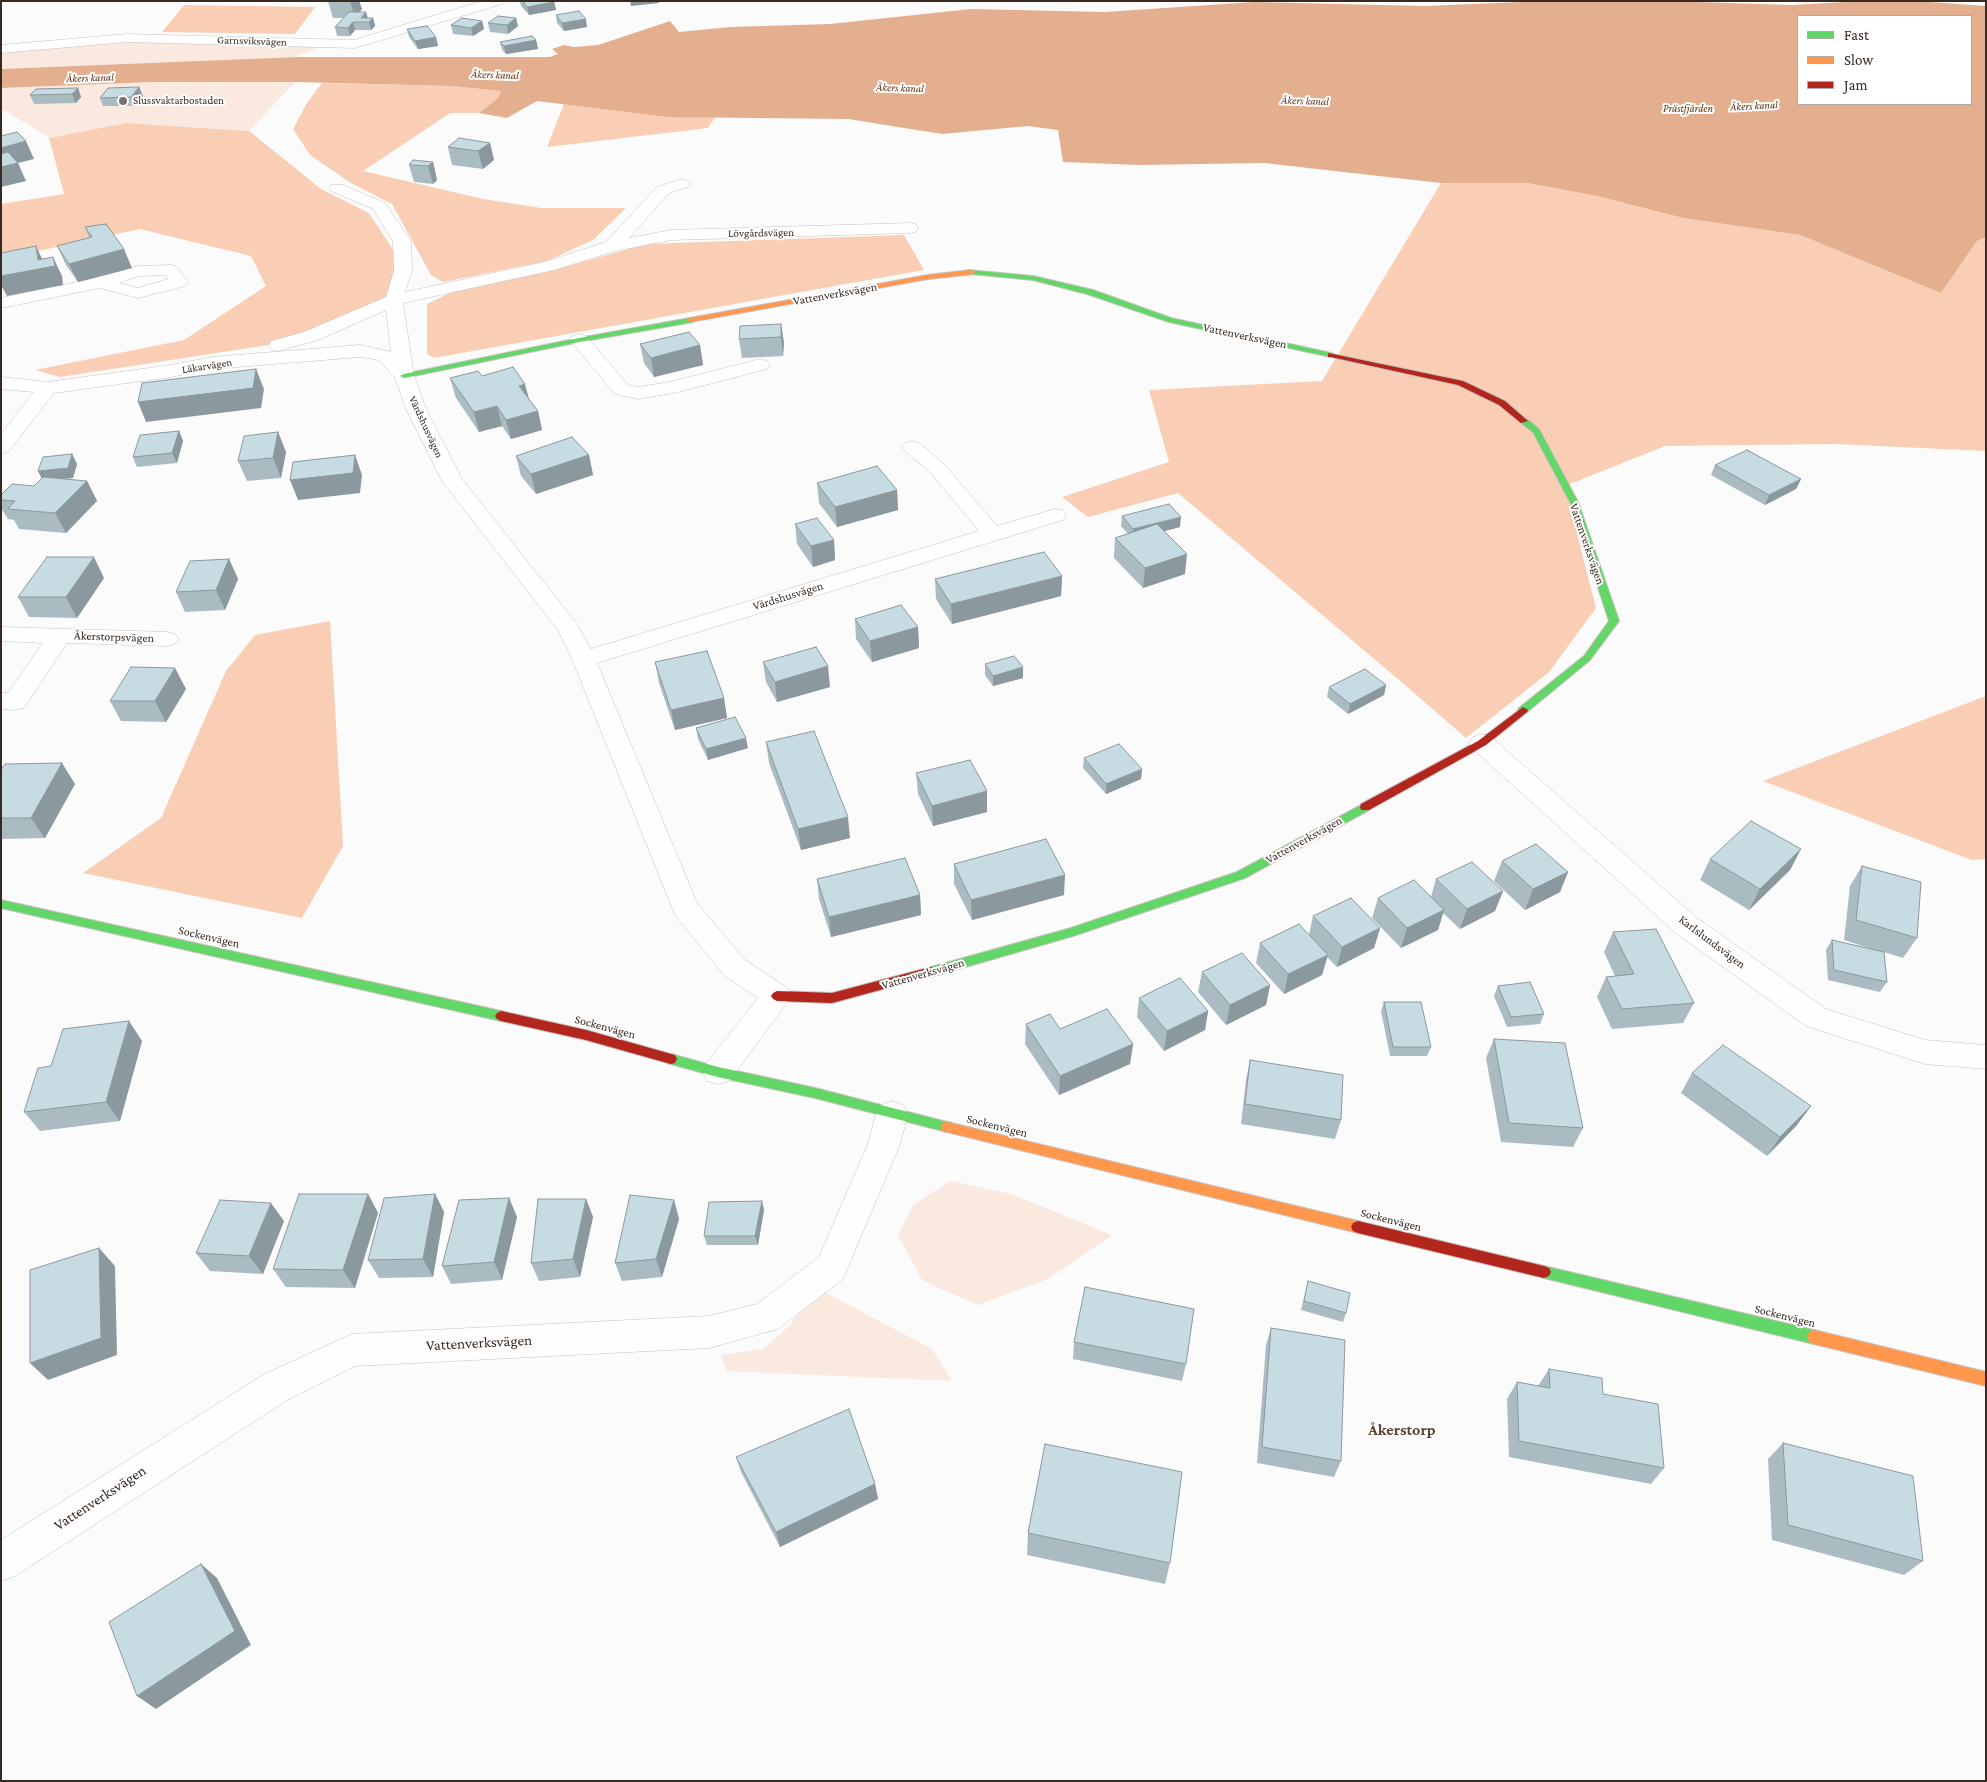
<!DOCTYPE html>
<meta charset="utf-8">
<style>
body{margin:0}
#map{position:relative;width:1987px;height:1782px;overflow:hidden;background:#fbfbfb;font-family:"Crimson Pro",serif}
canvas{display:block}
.frame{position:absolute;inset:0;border:2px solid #372a22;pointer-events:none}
.legend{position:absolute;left:1797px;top:15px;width:175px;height:90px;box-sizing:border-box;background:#fff;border:1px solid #afaaa7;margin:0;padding:6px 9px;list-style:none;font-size:15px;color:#372a22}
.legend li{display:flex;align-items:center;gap:10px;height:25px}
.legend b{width:25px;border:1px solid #afaaa7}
</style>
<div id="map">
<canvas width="1987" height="1782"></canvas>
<div class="frame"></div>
<ul class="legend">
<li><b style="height:6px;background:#63d668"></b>Fast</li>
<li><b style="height:6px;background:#ff974d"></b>Slow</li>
<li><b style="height:6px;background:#b3261e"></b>Jam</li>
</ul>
</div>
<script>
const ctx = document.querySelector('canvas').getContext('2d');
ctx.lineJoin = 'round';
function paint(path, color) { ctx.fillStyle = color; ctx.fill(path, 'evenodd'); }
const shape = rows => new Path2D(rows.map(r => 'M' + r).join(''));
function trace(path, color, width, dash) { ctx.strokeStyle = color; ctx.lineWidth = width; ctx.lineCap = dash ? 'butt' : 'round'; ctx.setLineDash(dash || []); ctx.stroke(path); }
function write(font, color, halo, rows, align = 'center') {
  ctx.font = font + ' "Crimson Pro",serif'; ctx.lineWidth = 4; ctx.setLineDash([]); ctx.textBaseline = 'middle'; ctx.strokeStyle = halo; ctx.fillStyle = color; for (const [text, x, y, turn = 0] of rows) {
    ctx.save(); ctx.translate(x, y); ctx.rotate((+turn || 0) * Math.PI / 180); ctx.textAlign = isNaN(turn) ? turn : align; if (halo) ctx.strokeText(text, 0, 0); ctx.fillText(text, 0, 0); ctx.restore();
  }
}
const green = shape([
 [130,42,228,43,319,47,292,58,1,69,1,52],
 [153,82,295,82,249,131,126,123,49,138,6,111,1,111,1,88],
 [951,1181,1011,1194,1112,1235,1048,1279,977,1305,922,1280,898,1235,914,1204],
 [819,1289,932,1349,952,1381,726,1371,721,1355,763,1349,787,1328]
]);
const forest = shape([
 [184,5,315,7,295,34,162,32],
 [322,83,451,86,501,91,498,98,479,113,450,113,363,171,483,199,541,208,626,208,593,240,547,261,443,282,431,275,392,204,351,183,310,155,293,129,307,103],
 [564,104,667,117,715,117,708,128,547,147],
 [126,123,249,131,321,189,369,213,392,248,405,287,308,339,60,377,35,370,184,340,266,286,251,256,140,229,1,259,1,204,64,194,49,138],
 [1441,183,1527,183,1597,196,1683,218,1800,235,1941,293,1977,241,1986,237,1986,451,1835,444,1665,446,1565,486,1596,608,1549,672,1466,738,1405,685,1178,493,1088,517,1062,497,1169,462,1149,390,1322,381],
 [904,235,924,270,434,358,427,354,427,304,452,292,554,270,646,244],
 [330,621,343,846,302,918,83,873,161,818,226,671,255,635],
 [1986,696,1986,859,1972,860,1763,781]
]);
const water = shape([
 [1545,1,1664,1,1792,5,1864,1,1916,1,1986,6,1986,237,1977,241,1941,293,1800,235,1683,218,1597,196,1527,183,1441,183,1264,163,1138,165,1063,162,1058,130,1028,126,942,134,848,119,667,117,537,101,507,118,479,113,498,98,501,91,451,86,295,82,153,82,1,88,1,69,300,57,550,57,558,54,552,49,564,45,574,47,598,45,670,21,679,32,731,27,830,24,971,9,1105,12,1254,2,1425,6],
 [1798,16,1971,16,1971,104,1798,104]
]);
const street = shape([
 [482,1,503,1,502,4,355,48,127,42,1,53,1,45,127,34,354,40,482,1],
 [682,179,688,181,690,184,688,187,669,193,629,238,671,230,910,223,916,224,918,228,916,232,910,233,671,240,615,251,554,270,403,303,414,376,426,409,462,479,576,623,591,649,979,531,930,472,905,451,902,447,905,443,912,441,919,443,944,464,997,526,1055,509,1063,510,1066,515,1063,520,597,663,697,903,745,960,787,988,792,996,729,1081,718,1084,707,1081,703,1072,707,1063,758,998,725,976,675,915,572,659,558,630,442,481,406,409,395,378,379,360,360,357,212,369,171,377,54,393,8,452,1,454,1,434,34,392,1,389,1,377,48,382,171,365,212,357,360,345,391,352,386,310,318,340,278,351,271,349,269,345,271,341,304,332,386,297,394,270,393,241,373,209,331,191,329,188,331,185,343,185,385,203,387,206,411,241,412,270,405,292,544,262,606,242,657,187,682,179],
 [170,265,176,266,188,282,185,286,138,298,100,288,1,308,1,298,96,278,138,266,170,265],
 [165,275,168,279,138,288,119,283,139,276,165,275],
 [579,334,586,336,628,385,638,387,670,382,760,359,767,361,770,365,767,369,678,392,638,399,615,394,570,340,572,336,579,334],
 [1,627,167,632,175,634,179,639,175,644,167,646,67,643,24,708,15,710,1,709,1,693,8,693,43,643,1,641,1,627],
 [1482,734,1491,737,1697,918,1826,1009,1925,1040,1986,1045,1986,1069,1925,1064,1806,1026,1677,934,1473,749,1469,743,1473,737,1482,734],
 [892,1101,903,1105,908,1114,900,1144,843,1279,778,1329,709,1348,355,1366,289,1399,15,1576,1,1581,1,1540,263,1375,352,1334,709,1316,757,1304,819,1257,868,1144,876,1114,881,1105,892,1101]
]);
const fast = shape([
 [968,270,1033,276,1093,290,1171,318,1331,353,1335,355,1331,357,1169,322,1087,294,1033,280,971,274,967,272,968,270],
 [690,318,693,318,693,322,579,342,404,378,400,376,404,374,579,338,690,318],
 [1521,419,1527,419,1539,429,1578,502,1619,621,1590,660,1527,712,1523,713,1518,710,1519,708,1584,656,1609,621,1570,502,1533,432,1521,423,1521,419],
 [1365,803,1370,807,1369,810,1245,878,1073,936,931,977,927,975,925,972,927,969,931,967,1071,928,1237,872,1365,803],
 [1,900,501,1011,505,1013,507,1016,505,1019,501,1021,1,908,1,900],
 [671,1054,718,1067,815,1088,947,1122,952,1123,953,1127,952,1131,947,1132,815,1098,718,1077,667,1063,665,1059,667,1055,671,1054],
 [1544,1266,1814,1330,1819,1332,1821,1337,1819,1342,1814,1344,1544,1278,1539,1276,1537,1272,1539,1268,1544,1266]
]);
const slow = shape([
 [971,270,975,272,974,274,928,279,690,322,686,320,690,318,928,275,971,270],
 [947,1122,1358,1221,1363,1223,1365,1227,1363,1231,1358,1233,947,1132,942,1131,941,1127,942,1123,947,1122],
 [1814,1330,1986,1372,1986,1386,1814,1344,1809,1342,1807,1337,1809,1332,1814,1330]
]);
const jam = shape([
 [1328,353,1463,381,1505,401,1528,421,1521,423,1499,405,1458,385,1331,357,1328,357,1328,353],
 [1523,707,1528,710,1527,712,1486,745,1369,810,1361,810,1360,807,1361,804,1478,741,1523,707],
 [931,967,935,969,937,972,935,975,832,1003,777,1001,773,999,771,996,773,993,777,991,832,993,931,967],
 [501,1011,586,1030,671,1054,675,1055,677,1059,675,1063,671,1064,586,1040,501,1021,497,1019,495,1016,497,1013,501,1011],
 [1358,1221,1544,1266,1549,1268,1551,1272,1549,1276,1544,1278,1358,1233,1353,1231,1351,1227,1353,1223,1358,1221]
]);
const wall = shape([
 [328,1,359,1,362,9,359,12,366,12,368,18,373,18,375,26,371,30,355,30,350,36,337,36,335,27,344,18,333,18],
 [520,1,554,1,556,10,529,15,521,6],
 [556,15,587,27,564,31,557,23],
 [516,18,518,26,508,34,490,32,488,23],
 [482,21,484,29,473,36,453,34,451,25],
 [407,29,436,37,438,46,418,49,409,37],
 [536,40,538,49,506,54,502,50,500,42],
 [139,87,143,96,135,106,103,106,100,98],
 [78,88,81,97,76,103,34,104,30,95],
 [490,143,494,160,483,169,452,165,448,147],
 [433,162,437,180,433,184,414,182,409,165],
 [85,227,132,268,78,282,66,265,57,246,89,238],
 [781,324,784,343,783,356,742,358,739,339],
 [640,344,700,345,703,365,654,377,644,363],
 [482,376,529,399,538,411,542,430,511,439,502,426,479,432,456,398,450,378],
 [179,431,183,441,177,463,137,467,133,457],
 [278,432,286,452,281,478,247,481,238,461],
 [72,454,77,464,73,478,62,479,87,481,97,501,66,533,19,529,14,520,8,519,1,508,1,495,34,486],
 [589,455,593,475,536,494,521,476,516,456],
 [1715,465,1801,479,1796,489,1765,505,1711,475],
 [817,483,897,490,898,510,837,527,819,503],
 [1122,516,1180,527,1165,531,1185,574,1143,588,1114,558,1115,538,1128,534,1121,526],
 [795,524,834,540,835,560,813,567,797,544],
 [229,559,238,579,225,610,185,612,176,592],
 [1062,576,1061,596,952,624,936,599,935,579],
 [104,578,77,618,29,617,18,597],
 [855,619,918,627,919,648,872,662,856,639],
 [655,662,724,698,727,718,675,730,659,683],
 [763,662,830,687,777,702,766,682],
 [985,664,1023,678,993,686,985,675],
 [1386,685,1384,695,1348,714,1327,697,1329,687],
 [186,689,166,722,121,721,110,701],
 [696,728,748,748,708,760,698,739],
 [766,742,850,838,801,850,769,763],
 [1084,758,1142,769,1141,779,1106,794,1083,768],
 [1,770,75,784,45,838,1,839],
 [916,773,987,812,933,826,918,794],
 [1801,849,1790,870,1749,910,1700,880,1710,859],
 [1502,861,1568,872,1560,892,1525,910,1494,881],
 [954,864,1064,895,972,920,954,884],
 [1862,866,1917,938,1903,958,1884,952,1887,982,1880,992,1828,980,1826,950,1832,940,1875,950,1844,940,1850,886],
 [817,879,920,895,921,915,831,937,819,899],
 [1436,879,1503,891,1495,911,1460,929,1443,913,1438,930,1401,948,1372,918,1378,898,1431,897],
 [1313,916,1380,928,1374,948,1337,967,1327,957,1322,975,1284,994,1256,963,1260,943,1309,935],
 [1613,932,1694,1003,1683,1023,1612,1029,1597,997,1606,977,1615,976,1604,952],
 [1202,972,1270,985,1266,1005,1226,1025,1198,992],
 [1498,986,1544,1014,1540,1024,1507,1027,1494,996],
 [1139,998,1208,1011,1205,1030,1164,1051,1137,1017],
 [1384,1002,1431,1047,1427,1056,1390,1056,1381,1011],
 [1026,1024,1060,1029,1133,1044,1130,1064,1059,1095,1025,1044],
 [1494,1039,1583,1128,1573,1147,1501,1142,1486,1058],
 [142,1041,120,1121,40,1131,24,1112,51,1066],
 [1250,1060,1341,1120,1335,1139,1241,1124,1246,1080],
 [1692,1073,1797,1125,1767,1156,1681,1093],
 [368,1194,378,1213,355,1288,286,1287,273,1269],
 [435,1194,444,1212,433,1277,379,1278,368,1260],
 [509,1198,517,1217,502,1280,451,1284,442,1266],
 [586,1199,593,1217,580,1277,539,1281,531,1263],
 [674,1200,679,1219,662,1277,622,1281,615,1263],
 [762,1201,764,1210,758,1245,707,1245,704,1236],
 [284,1221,263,1274,210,1271,196,1253],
 [1308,1281,1346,1313,1343,1322,1301,1310],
 [1271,1328,1341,1461,1334,1477,1257,1463,1266,1345],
 [1074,1342,1186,1364,1182,1381,1073,1359],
 [1549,1369,1603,1394,1664,1468,1651,1484,1509,1457,1507,1399,1517,1382,1538,1386],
 [1783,1443,1923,1561,1904,1575,1772,1540,1768,1459],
 [736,1457,875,1484,878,1499,780,1547,741,1472],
 [1028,1533,1170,1563,1165,1584,1027,1555]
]);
const shadedWall = shape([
 [350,1,359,1,362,9,355,18],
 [630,1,659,1,659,3,631,6],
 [554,2,556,10,529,15,527,7],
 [366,12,368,20,361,18],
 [373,18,375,26,371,30,369,22],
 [516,18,518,26,508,34,507,25],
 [586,19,587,27,564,31,562,23],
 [482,21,484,29,473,36,471,28],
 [353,22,355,30,350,36,348,28],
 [436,37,438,46,418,49,415,41],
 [536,40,538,49,506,54,504,46],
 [139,87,143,96,135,106,131,97],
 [78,88,81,97,76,103,72,94],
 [26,141,34,159,18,163,26,181,1,187,1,167,8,165,1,151,1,148],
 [490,143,494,160,483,169,478,151],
 [433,162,437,180,433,184,428,166],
 [36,246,45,265,53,257,62,276,63,285,7,296,1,285,1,276,38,260],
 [124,249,132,268,78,282,69,264],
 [781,324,784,343,783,356,781,337],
 [700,345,703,365,654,377,651,358],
 [256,369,264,389,261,408,146,422,138,402],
 [525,384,530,403,519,386],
 [497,406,502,426,479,432,474,412],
 [538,411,542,430,511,439,506,420],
 [179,431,183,441,177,463,172,453],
 [278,432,286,452,281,478,273,458],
 [72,454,77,464,73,478,43,481,38,471],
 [355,455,362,475,360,493,298,500,290,480],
 [589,455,593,475,536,494,531,474],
 [1801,479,1796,489,1765,505,1769,495],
 [87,481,97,501,66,533,55,513],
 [897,490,898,510,837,527,835,507],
 [1181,517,1180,527,1133,539,1133,529],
 [834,540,835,560,813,567,811,546],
 [1187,554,1185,574,1143,588,1145,568],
 [94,557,104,578,77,618,66,597],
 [229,559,238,579,225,610,216,590],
 [1062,576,1061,596,952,624,951,604],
 [918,627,919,648,872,662,870,641],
 [828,666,830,687,777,702,775,682],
 [1023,667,1023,678,993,686,993,676],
 [175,668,186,689,166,722,155,701],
 [1386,685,1384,695,1348,714,1350,704],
 [724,698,727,718,675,730,671,710],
 [746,738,748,748,708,760,706,749],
 [62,763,75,784,45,838,31,818],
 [1142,769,1141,779,1106,794,1106,784],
 [987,791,987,812,933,826,932,806],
 [848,817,850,838,801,850,798,829],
 [1801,849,1790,870,1749,910,1760,889],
 [1568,872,1560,892,1525,910,1533,889],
 [1065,875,1064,895,972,920,971,900],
 [1503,891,1495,911,1460,929,1467,909],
 [920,895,921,915,831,937,829,917],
 [1444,910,1438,930,1401,948,1407,928],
 [1380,928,1374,948,1337,967,1342,947],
 [1328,955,1322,975,1284,994,1288,974],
 [1270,985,1266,1005,1226,1025,1230,1005],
 [1208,1011,1205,1030,1164,1051,1167,1031],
 [129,1021,142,1041,120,1121,106,1102],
 [1133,1044,1130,1064,1059,1095,1060,1076],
 [1811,1106,1797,1125,1767,1156,1780,1137],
 [368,1194,378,1213,355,1288,343,1270],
 [435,1194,444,1212,433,1277,423,1259],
 [509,1198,517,1217,502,1280,494,1262],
 [586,1199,593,1217,580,1277,573,1259],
 [674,1200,679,1219,662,1277,656,1259],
 [762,1201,764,1210,758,1245,755,1236],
 [271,1203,284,1221,263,1274,249,1256],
 [99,1248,115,1266,117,1355,48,1380,30,1363],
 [875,1484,878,1499,780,1547,776,1532],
 [201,1564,217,1578,251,1645,156,1709,137,1696]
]);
const building = shape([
 [523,1,554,1,554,2,527,7,523,1],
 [579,11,586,19,562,23,556,15,579,11],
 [349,12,366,12,361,18,373,18,369,22,353,22,348,28,335,27,349,12],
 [498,16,516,18,507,25,488,23,498,16],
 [462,18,482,21,471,28,451,25,462,18],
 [427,26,436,37,415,41,407,29,427,26],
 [532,36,536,40,504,46,500,42,532,36],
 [139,87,131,97,100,98,108,88,139,87],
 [78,88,72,94,30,95,36,89,78,88],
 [17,132,26,141,1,148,1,136,17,132],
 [459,138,490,143,478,151,448,147,459,138],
 [8,152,18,163,1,167,1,154,8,152],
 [413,160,433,162,428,166,409,165,413,160],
 [106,224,124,249,69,264,57,246,92,237,85,227,106,224],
 [36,246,38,260,53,257,55,266,1,276,1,253,36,246],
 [781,324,781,337,739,339,740,326,781,324],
 [689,332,700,345,651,358,640,344,689,332],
 [513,367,525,384,519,386,538,411,506,420,497,406,474,412,450,378,478,371,482,376,513,367],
 [256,369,253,388,138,402,142,383,256,369],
 [179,431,172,453,133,457,140,435,179,431],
 [278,432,273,458,238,461,244,436,278,432],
 [572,437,589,455,531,474,516,456,572,437],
 [1747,450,1801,479,1769,495,1715,465,1747,450],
 [72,454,68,468,38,471,43,457,72,454],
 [355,455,353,473,290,480,293,462,355,455],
 [877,466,897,490,835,507,817,483,877,466],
 [43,477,87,481,55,513,8,509,15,501,1,500,1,495,12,484,34,486,43,477],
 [1169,504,1181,517,1133,529,1122,516,1169,504],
 [817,518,834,540,811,546,795,524,817,518],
 [1157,524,1187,554,1145,568,1115,538,1157,524],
 [1044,552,1062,576,951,604,935,579,1044,552],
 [47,557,94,557,66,597,18,597,47,557],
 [229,559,216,590,176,592,190,561,229,559],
 [901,605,918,627,870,641,855,619,901,605],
 [816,647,828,666,775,682,763,662,816,647],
 [707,651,724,698,671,710,655,662,707,651],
 [1014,656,1023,667,993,676,985,664,1014,656],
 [131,667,175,668,155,701,110,701,131,667],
 [1365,669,1386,685,1350,704,1329,687,1365,669],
 [735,717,746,738,706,749,696,728,735,717],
 [814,731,848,817,798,829,766,742,814,731],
 [1119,744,1142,769,1106,784,1084,758,1119,744],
 [970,760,987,791,932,806,916,773,970,760],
 [62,763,31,818,1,818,1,770,5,764,62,763],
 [1751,821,1801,849,1760,889,1710,859,1751,821],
 [1046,839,1065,875,971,900,954,864,1046,839],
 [1536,844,1568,872,1533,889,1502,861,1536,844],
 [905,858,920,895,829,917,817,879,905,858],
 [1472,862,1503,891,1467,909,1436,879,1472,862],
 [1862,866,1921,882,1917,938,1856,920,1862,866],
 [1414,880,1444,910,1407,928,1378,898,1414,880],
 [1351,898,1380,928,1342,947,1313,916,1351,898],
 [1299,924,1328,955,1288,974,1260,943,1299,924],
 [1656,929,1694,1003,1622,1009,1606,977,1634,974,1613,932,1656,929],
 [1832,940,1884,952,1887,982,1834,970,1832,940],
 [1242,953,1270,985,1230,1005,1202,972,1242,953],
 [1180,978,1208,1011,1167,1031,1139,998,1180,978],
 [1530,982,1544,1014,1511,1017,1498,986,1530,982],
 [1384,1002,1421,1002,1431,1047,1393,1047,1384,1002],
 [1107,1009,1133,1044,1060,1076,1026,1024,1050,1014,1060,1029,1107,1009],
 [129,1021,106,1102,24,1112,38,1068,51,1066,63,1029,129,1021],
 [1494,1039,1565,1043,1583,1128,1509,1123,1494,1039],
 [1723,1045,1811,1106,1780,1137,1692,1073,1723,1045],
 [1250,1060,1343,1075,1341,1120,1245,1104,1250,1060],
 [299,1194,368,1194,343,1270,273,1269,299,1194],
 [435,1194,423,1259,368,1260,384,1198,435,1194],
 [630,1195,674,1200,656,1259,615,1263,630,1195],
 [509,1198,494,1262,442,1266,459,1200,509,1198],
 [538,1199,586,1199,573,1259,531,1263,538,1199],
 [220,1200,271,1203,249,1256,196,1253,220,1200],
 [762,1201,755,1236,704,1236,709,1202,762,1201],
 [99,1248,101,1338,30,1363,30,1270,99,1248],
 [1308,1281,1350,1293,1346,1313,1304,1301,1308,1281],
 [1085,1287,1194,1309,1186,1364,1074,1342,1085,1287],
 [1271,1328,1345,1340,1341,1461,1262,1447,1271,1328],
 [1549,1369,1602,1378,1603,1394,1658,1404,1664,1468,1519,1441,1517,1382,1550,1388,1549,1369],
 [849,1409,875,1484,776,1532,736,1457,849,1409],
 [1783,1443,1913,1476,1923,1561,1788,1525,1783,1443],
 [1045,1444,1182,1472,1170,1563,1028,1533,1045,1444],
 [201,1564,235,1631,137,1696,109,1622,201,1564]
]);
const markers = [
 [123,101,5,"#7c736e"]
];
const farStreetnames = [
 ["Garnsviksvägen",252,41,2],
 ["Lövgårdsvägen",761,233,-1],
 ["Läkarvägen",207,366,-9],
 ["Värdshusvägen",426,427,65]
];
const farWaternames = [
 ["Åkers kanal",495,75,2],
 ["Åkers kanal",90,78,-2],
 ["Åkers kanal",900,88,2],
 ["Åkers kanal",1305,101,2],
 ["Åkers kanal",1754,106,-3],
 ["Prästfjärden",1688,109]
];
const farPoinames = [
 ["Slussvaktarbostaden",133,101]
];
const streetNames = [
 ["Vattenverksvägen",835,294,-10],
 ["Vattenverksvägen",1245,336,12],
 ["Vattenverksvägen",1587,544,71],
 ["Värdshusvägen",788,596,-17],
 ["Åkerstorpsvägen",114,637,2],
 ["Vattenverksvägen",1304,840,-29],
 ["Sockenvägen",209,937,13],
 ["Karlslundsvägen",1712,942,37],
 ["Vattenverksvägen",923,974,-16],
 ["Sockenvägen",605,1027,15],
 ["Sockenvägen",997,1126,14],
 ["Sockenvägen",1391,1220,14],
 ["Sockenvägen",1785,1316,14]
];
const nearStreetnames = [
 ["Vattenverksvägen",479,1343,-3],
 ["Vattenverksvägen",100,1498,-33]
];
const nearNeighbourhoodnames = [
 ["Åkerstorp",1402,1430]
];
paint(green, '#fae9df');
paint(forest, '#f9ceb5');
paint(water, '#e3af8e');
trace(street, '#c7c1bd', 1);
trace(fast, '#c7c1bd', 2);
trace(slow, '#c7c1bd', 2);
trace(jam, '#c7c1bd', 2);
paint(street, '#fefefe');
paint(fast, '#63d668');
paint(slow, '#ff974d');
paint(jam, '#b3261e');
paint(wall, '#aabcc2');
paint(shadedWall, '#8b999e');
paint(building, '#c6dbe2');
trace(building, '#8b999e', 1);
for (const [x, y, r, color] of markers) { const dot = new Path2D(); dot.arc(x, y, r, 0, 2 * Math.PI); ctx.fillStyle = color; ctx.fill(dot); trace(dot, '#fff', 2); }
write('11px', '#372a22', '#fff', farStreetnames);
write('italic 11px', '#62310e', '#fff', farWaternames);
write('11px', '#372a22', '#fff', farPoinames, 'left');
write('12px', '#372a22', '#fff', streetNames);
write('15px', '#372a22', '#fff', nearStreetnames);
write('bold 16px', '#604332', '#fff', nearNeighbourhoodnames);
</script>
